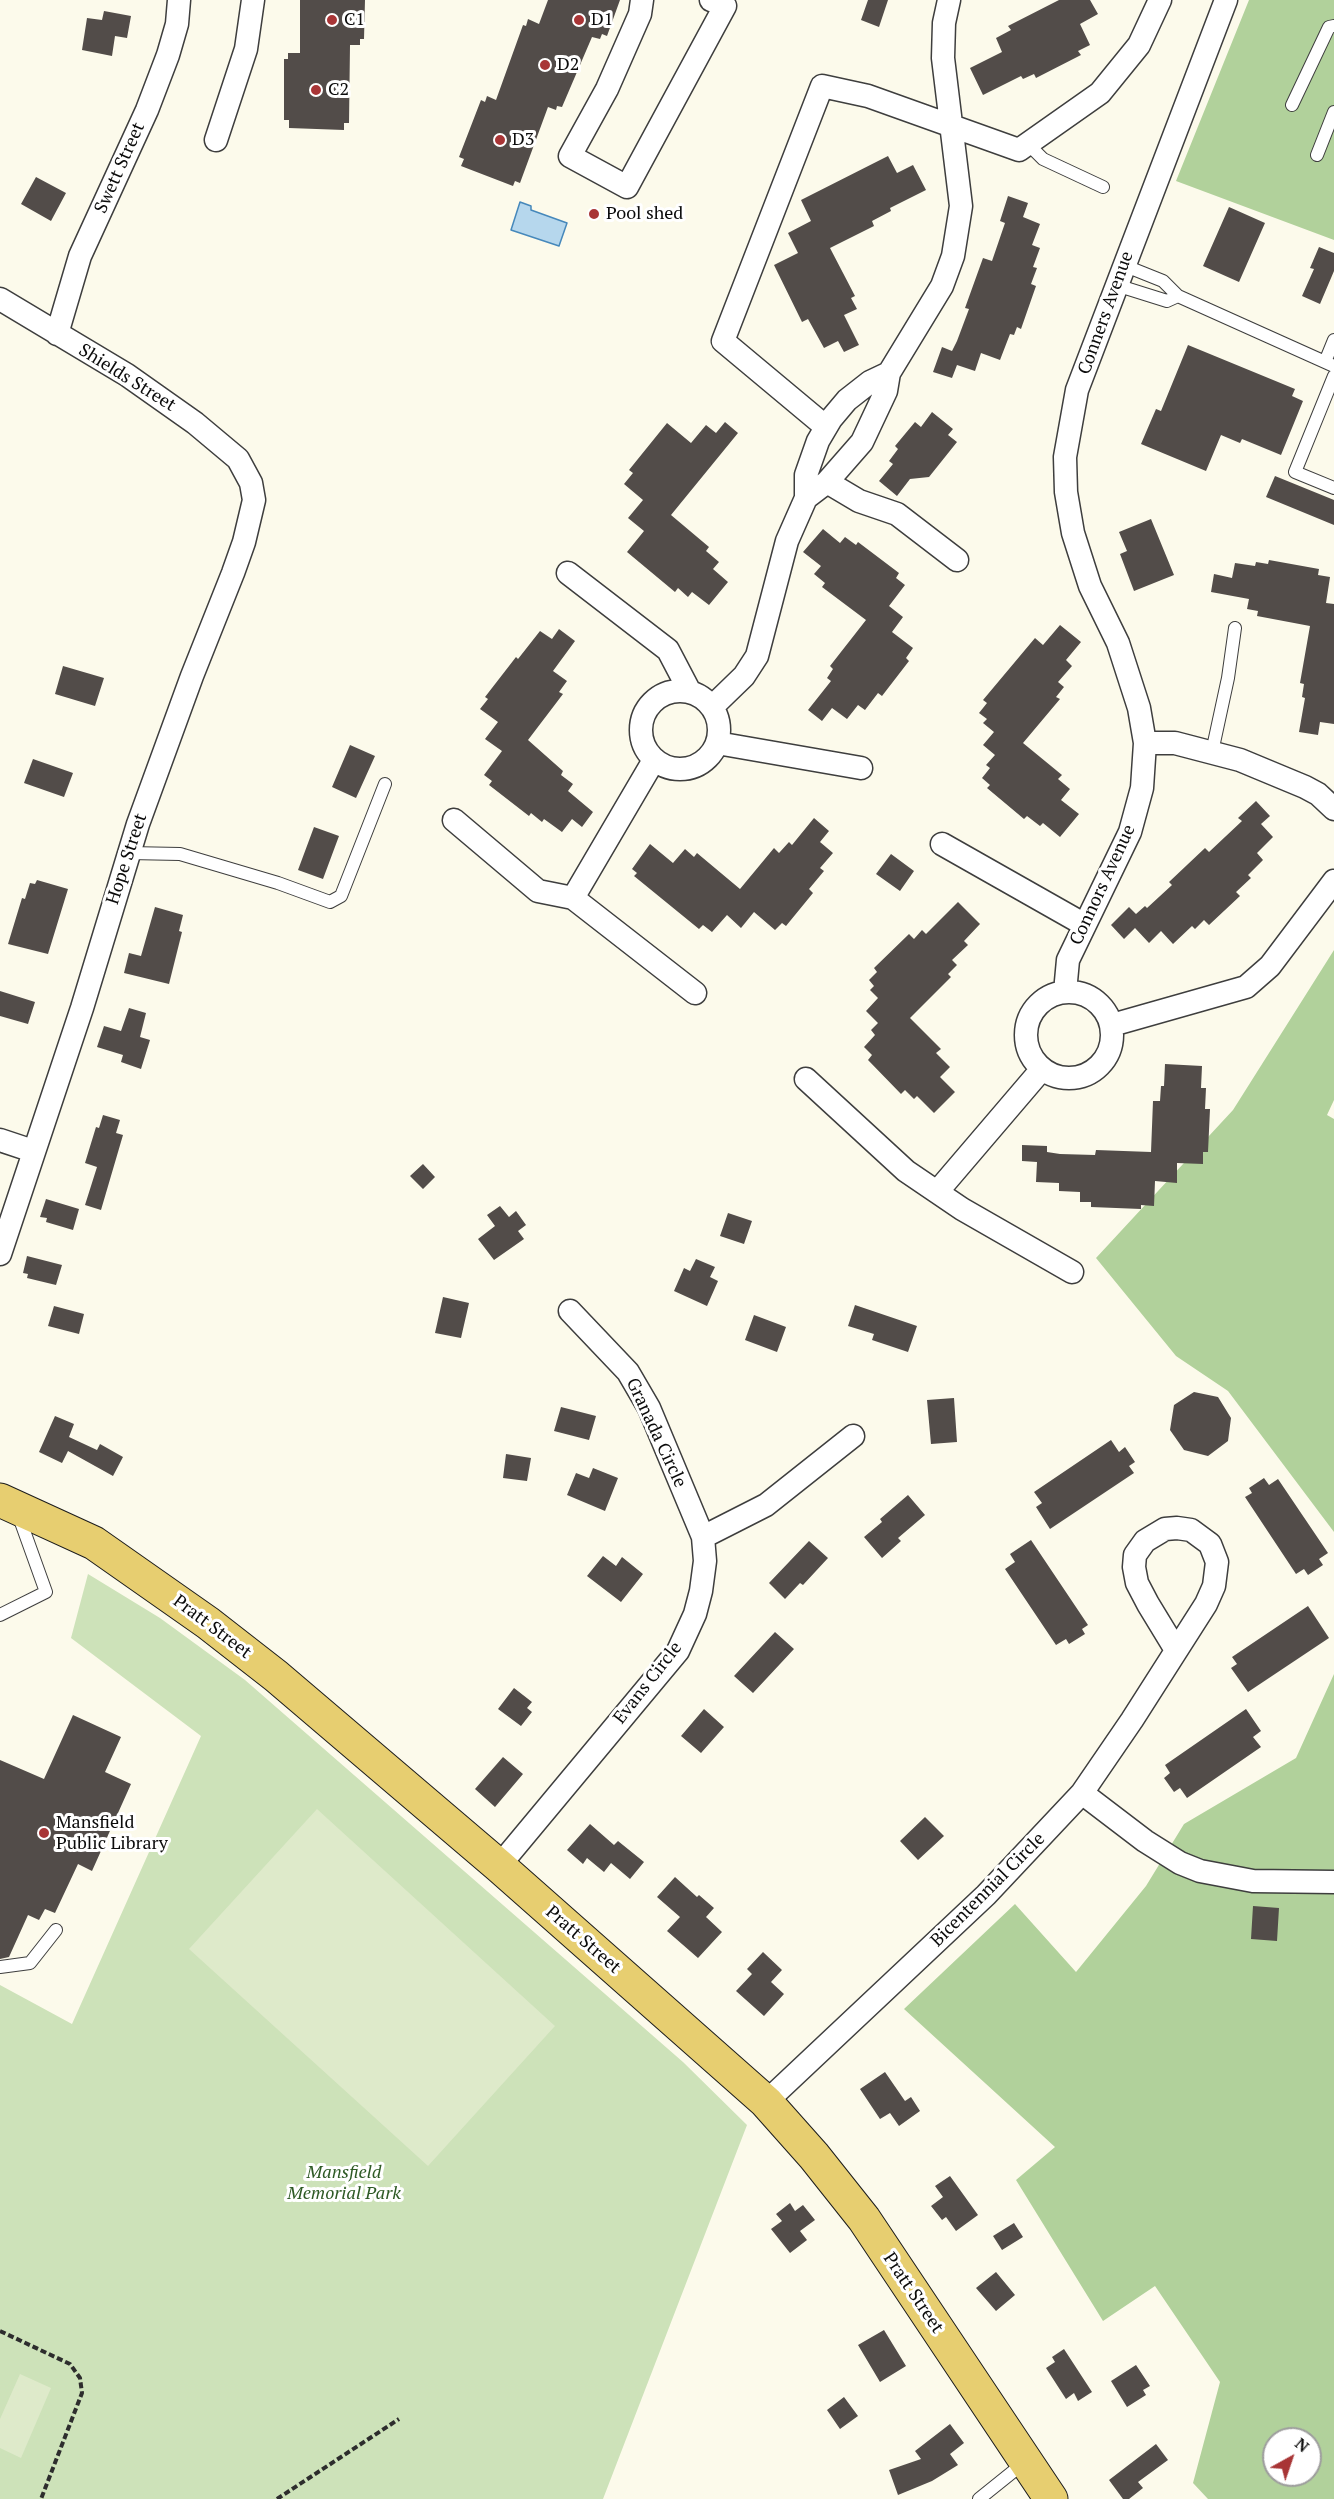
<!DOCTYPE html>
<style>
body{margin:0}
#map{position:relative;width:1334px;height:2499px;overflow:hidden;background:#fcfaeb;font-family:"PT Serif",serif}
canvas{display:block}
.north{position:absolute;left:1262px;top:2427px;width:60px;height:60px;box-sizing:border-box;background:#fff;border:2px solid #9d9d9d;border-radius:50%;rotate:40deg;font-size:16px;font-weight:700;line-height:24px;text-align:center;color:#0b0b0b}
.north::after{content:'';display:block;margin:auto;width:21px;height:27px;background:#a83536;clip-path:polygon(50% 0,100% 100%,50% 72%,0 100%)}
</style>
<div id="map">
<canvas width="1334" height="2499"></canvas>
<div class="north">N</div>
</div>
<script>
const ctx = document.querySelector('canvas').getContext('2d');
ctx.lineJoin = 'round';
function paint(path, color) { ctx.fillStyle = color; ctx.fill(path, 'evenodd'); }
const shape = rows => new Path2D(rows.map(r => 'M' + r).join(''));
function trace(path, color, width, dash) { ctx.strokeStyle = color; ctx.lineWidth = width; ctx.lineCap = dash ? 'butt' : 'round'; ctx.setLineDash(dash || []); ctx.stroke(path); }
function write(font, color, halo, rows, align = 'center') {
  ctx.font = font + ' "PT Serif",serif'; ctx.lineWidth = 6; ctx.setLineDash([]); ctx.textBaseline = 'middle'; ctx.strokeStyle = halo; ctx.fillStyle = color; for (const [text, x, y, turn = 0] of rows) {
    ctx.save(); ctx.translate(x, y); ctx.rotate((+turn || 0) * Math.PI / 180); ctx.textAlign = isNaN(turn) ? turn : align; if (halo) ctx.strokeText(text, 0, 0); ctx.fillText(text, 0, 0); ctx.restore();
  }
}
const green = shape([
 [88,1574,160,1618,245,1680,683,2062,747,2125,603,2499,0,2499,0,1985,72,2024,201,1736,71,1638]
]);
const forest = shape([
 [1249,0,1334,0,1334,240,1176,181],
 [1334,950,1334,1100,1327,1115,1334,1119,1334,1532,1228,1391,1176,1356,1096,1258,1233,1110],
 [1334,1674,1334,2499,1208,2499,1193,2483,1220,2382,1155,2286,1103,2321,1016,2180,1055,2147,904,2009,1015,1904,1076,1972,1146,1886,1184,1824,1296,1758],
 [1274,2439,1310,2439,1310,2475,1274,2475]
]);
const pitch = shape([
 [317,1809,555,2026,428,2166,189,1949],
 [20,2374,51,2388,21,2458,0,2448,0,2419]
]);
const water = shape([
 [520,202,531,206,531,210,567,223,559,246,511,230,520,202]
]);
const building = shape([
 [300,0,365,0,364,39,360,39,360,45,350,45,349,123,344,123,344,130,289,128,289,120,284,120,284,59,288,59,288,53,300,53],
 [548,0,620,0,607,36,602,34,600,39,592,37,562,107,557,106,556,110,548,107,520,183,515,181,513,186,461,166,464,159,459,157,481,100,485,102,487,96,496,100,523,25,526,26,528,19,539,24],
 [868,0,888,0,879,27,861,20],
 [1059,0,1090,0,1098,14,1080,24,1090,45,1078,51,1081,55,1036,78,1034,74,1023,79,1021,76,983,95,970,68,1002,52,996,38,1011,30,1008,26],
 [104,11,131,16,127,38,115,36,112,56,82,50,87,18,102,20],
 [888,156,897,173,913,165,926,190,890,208,891,211,872,221,874,226,830,248,855,296,851,298,857,309,844,315,859,345,844,352,838,341,824,348,808,319,802,322,774,265,798,253,788,233,811,221,801,200],
 [36,177,66,193,51,221,21,204],
 [1008,196,1028,203,1023,217,1040,224,1032,245,1040,248,1033,267,1037,268,1031,284,1036,286,1021,329,1017,327,1014,335,1010,334,1000,360,981,353,975,371,957,365,952,378,933,372,942,347,952,351,957,341,969,309,965,308,983,258,992,261,1005,223,1000,221],
 [1229,207,1265,223,1239,282,1203,266],
 [1319,247,1334,253,1334,271,1320,304,1302,296,1314,269,1310,268],
 [1188,345,1295,389,1292,396,1303,401,1281,455,1242,439,1240,443,1221,435,1206,471,1141,444,1156,409,1161,411],
 [932,412,953,429,948,435,957,442,929,477,910,479,897,496,879,481,893,464,889,461,898,449,895,446,915,422,921,427],
 [725,422,738,433,671,515,709,547,706,551,719,562,713,569,728,582,709,605,692,592,688,597,678,588,675,592,627,552,644,531,628,518,643,500,624,484,633,473,629,470,667,423,691,443,706,425,716,433],
 [1275,476,1334,500,1334,525,1266,497],
 [1151,519,1174,575,1134,591,1120,554,1127,551,1119,532],
 [823,529,840,543,845,537,856,545,858,542,899,573,896,578,905,585,889,606,903,617,892,632,913,648,906,658,909,661,882,696,878,693,865,710,858,705,847,719,832,708,822,721,808,710,831,681,827,678,833,669,830,666,866,620,822,587,825,583,814,574,821,566,803,552],
 [1269,560,1319,569,1318,575,1330,577,1326,603,1334,604,1334,724,1320,722,1318,735,1299,732,1305,698,1302,697,1304,684,1300,683,1310,626,1257,616,1258,611,1247,609,1249,599,1211,592,1214,574,1232,578,1235,563,1255,566,1256,562,1268,564],
 [1060,625,1081,642,1066,660,1072,666,1058,682,1064,687,1056,697,1060,699,1023,743,1062,775,1058,779,1070,789,1061,800,1079,814,1060,837,1043,823,1040,826,1027,816,1024,819,987,788,990,785,982,778,990,768,986,765,995,755,983,745,994,732,983,723,987,719,979,713,987,703,983,700,1035,638,1043,645],
 [559,629,575,641,553,671,567,681,559,692,563,694,528,740,563,771,561,775,573,784,568,791,593,812,582,827,572,819,562,832,544,819,542,822,531,813,529,816,489,785,492,781,484,775,502,751,485,739,498,722,480,709,488,699,485,697,516,657,518,659,540,631,552,639],
 [63,666,104,678,95,706,55,694],
 [350,745,375,756,356,798,332,787],
 [33,759,73,773,64,797,24,783],
 [1256,801,1270,816,1261,824,1273,837,1257,853,1263,860,1248,875,1251,878,1236,892,1240,896,1209,925,1204,920,1195,929,1192,926,1173,944,1161,931,1149,943,1135,928,1124,939,1111,925,1129,907,1136,914,1145,906,1147,908,1172,885,1169,882,1205,848,1209,852,1242,821,1238,818],
 [814,818,829,831,820,842,833,853,820,868,824,871,809,889,813,893,786,926,782,923,775,930,754,912,741,928,727,915,712,932,703,925,699,929,634,876,637,873,632,869,650,844,673,863,685,849,694,857,697,853,740,889,774,848,779,853,789,842,792,845],
 [314,827,339,836,323,879,298,870],
 [891,854,914,871,900,891,876,874],
 [37,880,68,889,48,954,8,944,22,898,25,899,30,883,35,884],
 [958,902,980,924,964,941,968,945,952,960,957,965,948,974,951,977,910,1018,941,1049,936,1053,950,1067,940,1077,955,1092,934,1113,917,1096,914,1099,905,1090,901,1094,868,1060,872,1055,864,1047,875,1035,871,1030,878,1023,866,1011,878,998,870,990,874,986,869,980,877,972,874,968,909,934,914,939,922,930,926,934],
 [155,907,183,915,179,931,182,932,169,984,124,973,129,953,141,956],
 [0,991,35,1002,28,1024,0,1016],
 [129,1008,146,1013,140,1037,150,1040,141,1069,121,1062,123,1055,97,1047,104,1026,121,1031],
 [1165,1064,1202,1066,1201,1088,1206,1088,1205,1109,1210,1109,1208,1152,1203,1152,1203,1164,1177,1163,1177,1183,1155,1181,1154,1206,1141,1205,1141,1209,1091,1207,1091,1202,1080,1202,1080,1192,1059,1191,1059,1183,1036,1182,1037,1162,1022,1161,1022,1145,1047,1146,1047,1152,1060,1154,1095,1155,1096,1150,1151,1152,1153,1101,1160,1101,1161,1086,1164,1086],
 [103,1115,120,1120,116,1133,123,1135,101,1210,85,1205,97,1167,85,1163,96,1127,99,1128],
 [423,1164,435,1177,423,1189,410,1176],
 [46,1199,79,1209,73,1230,46,1222,47,1218,40,1217],
 [500,1206,509,1217,516,1211,526,1225,518,1231,524,1239,494,1260,478,1239,495,1226,487,1215],
 [728,1213,752,1221,744,1244,720,1236],
 [27,1256,62,1265,56,1285,27,1278,28,1274,23,1273],
 [696,1259,715,1267,710,1277,718,1281,707,1306,674,1291,684,1268,690,1271],
 [443,1297,469,1303,461,1338,435,1333],
 [855,1305,917,1326,908,1352,872,1340,874,1334,848,1326],
 [54,1306,84,1314,79,1334,48,1326],
 [754,1315,786,1327,777,1352,745,1340],
 [1194,1392,1218,1397,1231,1418,1228,1441,1208,1456,1184,1450,1170,1430,1174,1405],
 [954,1398,957,1442,931,1444,927,1400],
 [561,1407,596,1416,589,1440,554,1431],
 [55,1416,74,1424,69,1437,97,1450,100,1444,123,1457,113,1476,68,1451,62,1463,39,1452],
 [1111,1440,1119,1452,1125,1447,1135,1462,1129,1466,1134,1473,1050,1529,1036,1507,1042,1503,1034,1492],
 [506,1454,531,1458,527,1481,503,1478],
 [593,1468,618,1478,605,1511,567,1495,576,1473,589,1478],
 [1264,1478,1269,1485,1278,1479,1328,1553,1319,1559,1323,1565,1308,1575,1304,1569,1296,1574,1245,1497,1252,1493,1249,1488],
 [908,1495,925,1515,898,1538,901,1541,882,1558,864,1537,882,1522,880,1519],
 [1031,1540,1088,1625,1082,1629,1085,1634,1069,1644,1066,1639,1056,1645,1005,1569,1015,1562,1010,1554],
 [809,1541,828,1558,803,1585,800,1583,785,1599,769,1583],
 [603,1556,616,1566,622,1557,643,1574,621,1602,587,1576],
 [1308,1606,1329,1638,1248,1692,1231,1668,1237,1664,1232,1657],
 [775,1632,794,1649,753,1693,734,1676],
 [514,1688,532,1702,527,1708,532,1712,521,1726,498,1709],
 [704,1709,724,1727,701,1753,681,1736],
 [1246,1709,1261,1731,1253,1737,1261,1747,1187,1798,1180,1788,1174,1792,1164,1778,1170,1773,1165,1765],
 [73,1715,121,1737,105,1772,131,1784,92,1871,78,1864,55,1913,45,1909,39,1920,28,1915,9,1957,0,1959,0,1760,44,1779],
 [503,1757,523,1774,495,1807,475,1789],
 [925,1817,944,1836,918,1860,900,1841],
 [590,1824,614,1845,618,1841,644,1862,630,1879,611,1863,604,1872,587,1858,583,1864,567,1850],
 [675,1877,697,1897,699,1895,714,1908,706,1917,722,1932,698,1958,667,1931,680,1917,657,1897],
 [1253,1906,1279,1908,1277,1941,1251,1939],
 [763,1952,782,1970,771,1982,784,1994,764,2016,736,1991,752,1974,747,1969],
 [885,2072,905,2101,911,2097,920,2111,899,2126,890,2113,880,2119,860,2089],
 [950,2176,978,2215,956,2231,946,2217,942,2220,931,2206,943,2197,935,2186],
 [790,2203,795,2211,803,2205,815,2220,800,2231,807,2240,790,2253,771,2229,782,2221,776,2214],
 [1014,2223,1023,2237,1002,2250,993,2236],
 [996,2272,1015,2295,996,2311,976,2288],
 [884,2330,906,2366,880,2382,858,2345],
 [1064,2349,1092,2392,1078,2401,1074,2393,1066,2399,1046,2368,1055,2362,1052,2357],
 [1136,2365,1150,2386,1143,2390,1146,2395,1127,2407,1111,2381],
 [844,2397,858,2416,840,2429,827,2410],
 [950,2424,964,2443,950,2454,958,2465,932,2481,898,2495,889,2470,921,2459,915,2451],
 [1156,2444,1168,2460,1138,2482,1143,2488,1129,2499,1123,2499,1109,2480]
]);
const path = shape([
 [0,2331,70,2364,80,2378,82,2393,41,2499],
 [277,2499,399,2419]
]);
const service = shape([
 [1292,105,1329,27,1334,26],
 [1028,144,1043,159,1103,187],
 [1317,155,1334,112],
 [1123,265,1163,281,1178,296,1334,366],
 [1116,285,1167,301,1178,296],
 [1325,362,1334,340],
 [1334,376,1295,472,1334,488],
 [1212,752,1228,678,1235,628],
 [129,853,180,854,278,883,330,902,341,896,385,784],
 [0,1615,46,1592,18,1514],
 [0,1967,30,1963,56,1930],
 [979,2499,1025,2462]
]);
const minor = shape([
 [642,0,640,14,607,89,570,156,627,187,725,6,711,0],
 [1226,0,1077,390,1065,457,1066,492,1073,533,1090,586,1118,643,1139,708,1145,743,1175,743,1240,760,1305,787,1318,794,1334,809],
 [216,140,246,49,253,0],
 [0,299,127,375,195,423,238,459,251,483,254,500,244,542,233,573,192,676,138,824,82,1008,0,1254],
 [57,334,80,256,147,110,168,55,177,24,179,0],
 [826,427,723,341,822,86,868,96,1019,150,1100,93,1139,45,1160,0],
 [827,482,859,501,897,514,957,560],
 [806,498,827,482,862,442,886,391,889,373,942,286,953,256,961,206,943,58,944,23,949,0],
 [568,573,668,650,690,692],
 '641 730a39 39 0 1 1 78 0a39 39 0 1 1-78 0Z',
 [712,707,744,676,757,656,787,541,806,498,806,475,818,441,831,419,847,400,870,382,889,373],
 [717,743,861,768],
 [454,820,538,891,573,898,695,993],
 [942,844,1085,925],
 [573,898,654,760],
 '1026 1035a43 43 0 1 1 86 0a43 43 0 1 1-86 0Z',
 [1065,992,1068,960,1130,832,1142,788,1145,743],
 [1112,1025,1246,987,1270,966,1334,881],
 [806,1079,906,1171,962,1209,1072,1272],
 [0,1140,33,1151],
 [937,1192,1042,1069],
 [570,1311,628,1372,649,1408,703,1537],
 [1082,1793,1145,1841,1180,1863,1200,1871,1253,1881,1334,1882],
 [499,1866,678,1651,695,1614,701,1591,705,1561,703,1537,766,1505,853,1436],
 [766,2102,986,1895,1082,1793,1132,1720,1206,1604,1214,1586,1217,1562,1210,1544,1191,1530,1177,1528,1165,1529,1145,1541,1135,1555,1134,1567,1137,1583,1148,1604,1176,1650]
]);
const primary = shape([
 [0,1500,94,1543,208,1623,276,1676,499,1866,766,2102,814,2156,864,2219,1051,2499]
]);
const markers = [
 [332,20,6,"#a83536"],
 [579,20,6,"#a83536"],
 [545,65,6,"#a83536"],
 [316,90,6,"#a83536"],
 [500,140,6,"#a83536"],
 [594,214,6,"#a83536"],
 [44,1833,6,"#a83536"]
];
const poiNames = [
 ["C1",344,20],
 ["D1",591,20],
 ["D2",557,65],
 ["C2",328,90],
 ["D3",512,140],
 ["Pool shed",606,214],
 ["Mansfield",56,1823],
 ["Public Library",56,1844]
];
const streetNames = [
 ["Swett Street",120,168,-66],
 ["Conners Avenue",1106,313,-70],
 ["Shields Street",127,378,32],
 ["Hope Street",127,859,-72],
 ["Connors Avenue",1103,885,-65],
 ["Granada Circle",656,1433,65],
 ["Pratt Street",212,1627,37],
 ["Evans Circle",648,1683,-52],
 ["Bicentennial Circle",988,1890,-45],
 ["Pratt Street",583,1940,41],
 ["Pratt Street",913,2293,56]
];
const parkNames = [
 ["Mansfield",344,2173],
 ["Memorial Park",344,2194]
];
paint(green, '#cde2b9');
paint(forest, '#b1d19b');
paint(pitch, '#deeaca');
paint(water, '#b6d7ed');
trace(water, '#4688bb', 1.5);
paint(building, '#524c49');
trace(service, '#3e3e3e', 14);
trace(minor, '#3e3e3e', 25);
trace(primary, '#1c1c1c', 35);
trace(path, '#2d2d2d', 4, [6, 3]);
trace(service, '#fff', 12);
trace(minor, '#fff', 22);
trace(primary, '#e7ce70', 33);
for (const [x, y, r, color] of markers) { const dot = new Path2D(); dot.arc(x, y, r, 0, 2 * Math.PI); ctx.fillStyle = color; ctx.fill(dot); trace(dot, '#fff', 2); }
write('18px', '#0b0b0b', '#fff', poiNames, 'left');
write('18px', '#0b0b0b', '#fff', streetNames);
write('italic 18px', '#2d5924', '#fff', parkNames);
</script>
